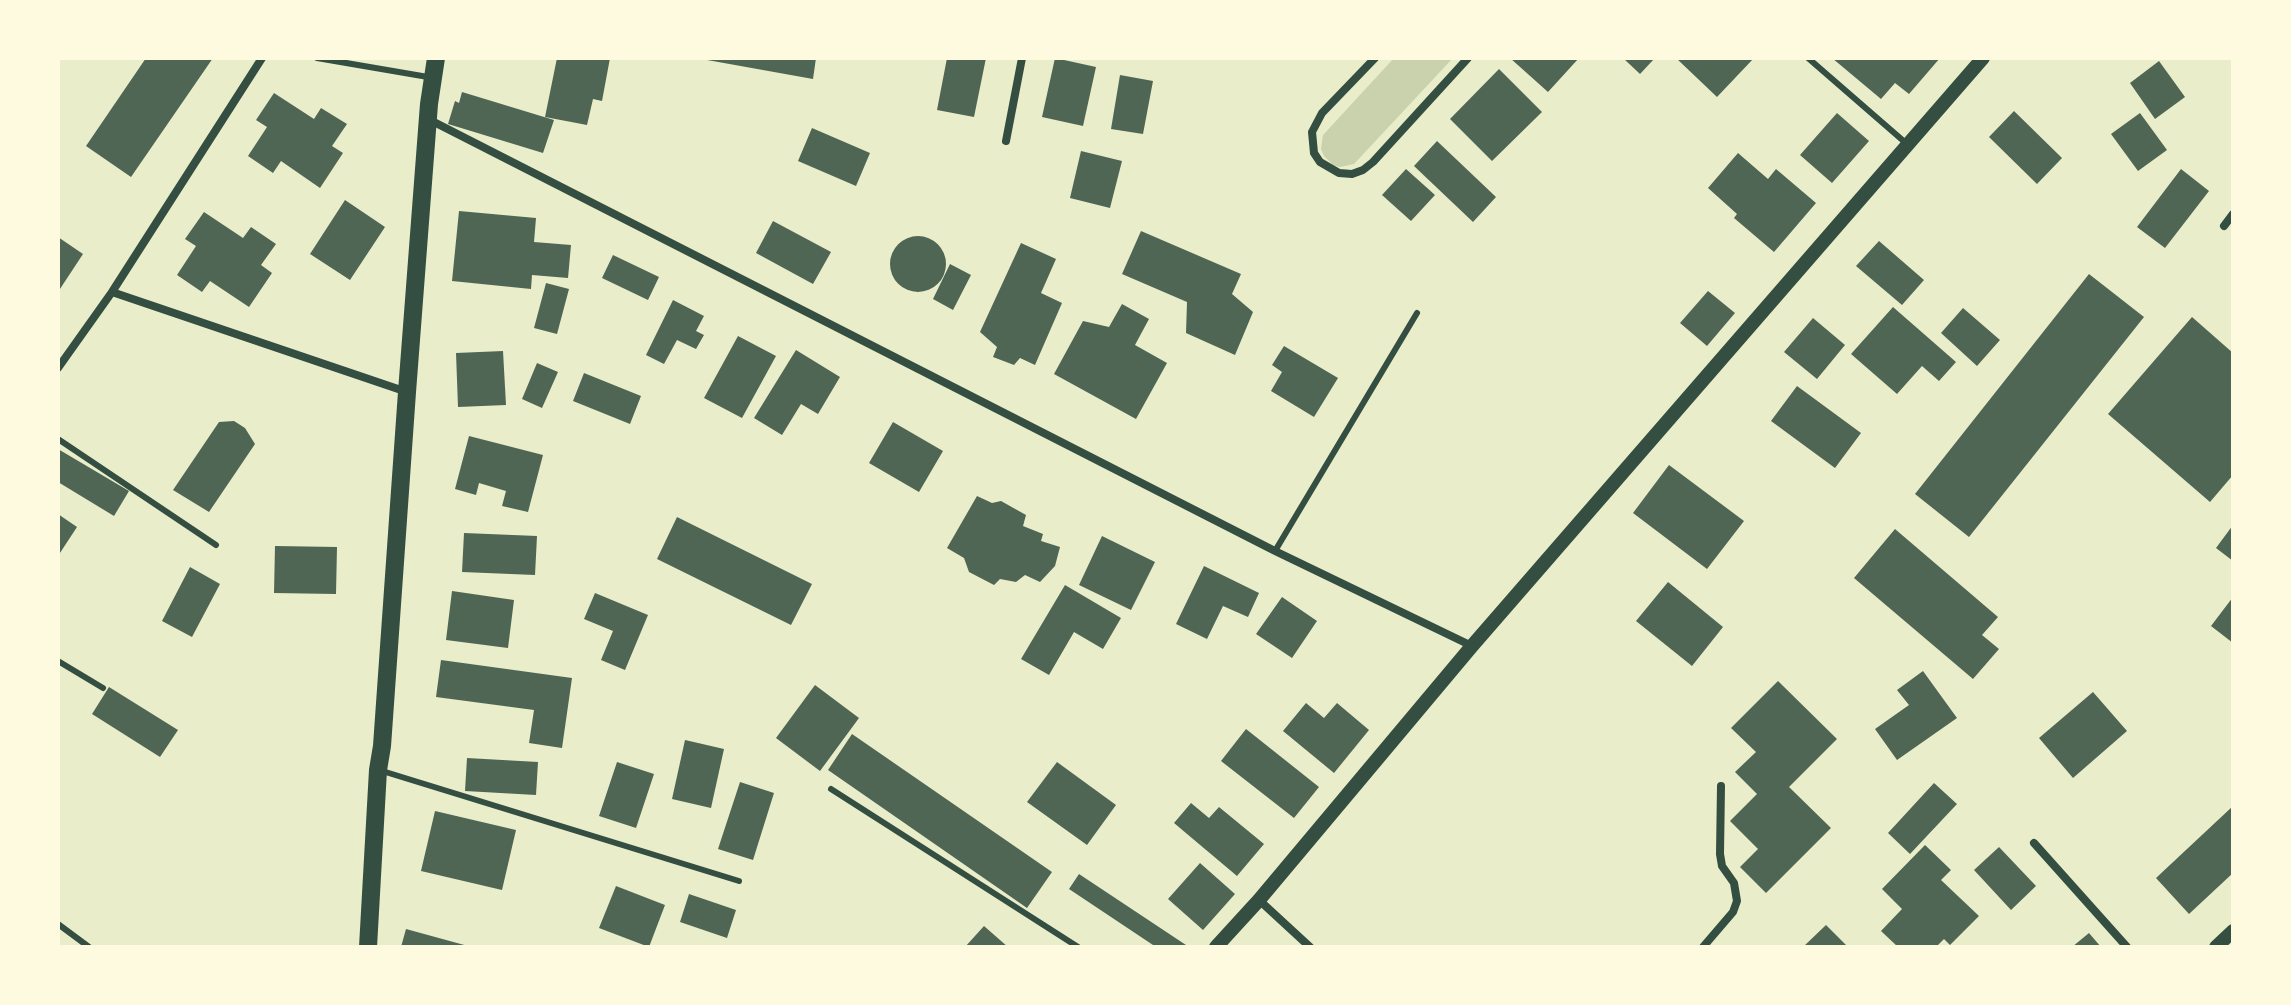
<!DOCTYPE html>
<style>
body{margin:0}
#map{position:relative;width:2291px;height:1005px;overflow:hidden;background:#e9edc9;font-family:Overpass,sans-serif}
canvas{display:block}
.frame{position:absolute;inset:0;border:60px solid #fefae0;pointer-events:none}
</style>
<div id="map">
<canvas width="2291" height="1005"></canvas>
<div class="frame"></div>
</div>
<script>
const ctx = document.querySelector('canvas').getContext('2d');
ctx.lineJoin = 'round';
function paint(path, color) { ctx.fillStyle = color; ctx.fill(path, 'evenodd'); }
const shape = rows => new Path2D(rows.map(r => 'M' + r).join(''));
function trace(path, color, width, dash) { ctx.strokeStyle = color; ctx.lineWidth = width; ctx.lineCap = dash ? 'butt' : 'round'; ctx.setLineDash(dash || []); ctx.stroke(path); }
const green = shape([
 [1394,58,1453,58,1354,164,1340,167,1333,165,1324,156,1321,149,1323,135]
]);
const building = shape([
 [146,58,213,58,131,177,86,146],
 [557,58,610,58,602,101,593,99,587,125,545,117],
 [696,58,816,58,813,79],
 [947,58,986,58,974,117,937,110],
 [1055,58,1096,67,1083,126,1042,117],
 [1510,58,1579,58,1548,92],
 [1623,58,1655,58,1640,74],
 [1676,58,1754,58,1717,97],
 [1832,58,1940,58,1909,94,1895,83,1881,99],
 [2159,61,2185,97,2155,119,2130,83],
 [1499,69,1542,112,1492,161,1450,119],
 [1120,75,1153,81,1143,134,1111,129],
 [462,92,554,120,543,153,448,124,455,101,459,103],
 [274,93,314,119,321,108,347,124,332,146,343,153,320,188,281,161,273,173,248,156,267,127,256,120],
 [2014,111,2062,158,2037,184,1989,137],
 [1837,113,1869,141,1832,183,1800,155],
 [2140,113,2167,150,2138,171,2111,134],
 [812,128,870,153,856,186,798,161],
 [1437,141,1496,197,1473,222,1414,166],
 [1081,151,1122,161,1110,208,1070,198],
 [1738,153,1768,179,1776,169,1816,203,1774,252,1734,218,1737,214,1708,188],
 [1406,169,1435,195,1411,221,1382,195],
 [2181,169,2209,191,2165,248,2137,227],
 [345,200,385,227,350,280,310,254],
 [459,211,536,218,534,242,571,245,568,278,532,275,531,289,452,281],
 [204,212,243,238,251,227,276,244,261,265,272,273,249,307,210,281,202,292,177,275,196,246,185,239],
 [773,221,831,252,813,284,756,253],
 [1141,231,1241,274,1232,294,1253,312,1235,355,1186,333,1187,302,1122,274],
 '890 264a28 28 0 1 1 56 0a28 28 0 1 1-56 0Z',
 [58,237,83,254,58,292],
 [1879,241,1924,280,1902,305,1856,266],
 [1021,243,1056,259,1041,293,1062,303,1035,365,1020,358,1014,365,993,357,997,347,980,332],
 [613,255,659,277,648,300,602,278],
 [950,264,971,275,953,310,933,299],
 [2089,274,2144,317,1969,537,1915,494],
 [546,283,569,289,557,334,534,328],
 [1708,291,1735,313,1707,346,1680,323],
 [673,300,704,316,696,331,704,335,696,349,677,340,664,364,646,355],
 [1122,304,1149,319,1135,345,1167,363,1136,419,1054,374,1083,321,1109,327],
 [1893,307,1956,362,1939,381,1922,366,1897,394,1851,354],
 [1963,308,2000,340,1977,366,1941,333],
 [2192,317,2233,353,2233,475,2210,502,2108,414],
 [1813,318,1845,345,1817,379,1784,352],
 [738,336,776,356,742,418,704,398],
 [1284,346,1338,378,1314,417,1271,391,1282,372,1272,365],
 [796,350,840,377,818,414,801,404,782,435,754,418],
 [503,351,506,405,458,407,456,353],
 [537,363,558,372,542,408,522,399],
 [584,373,641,396,630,424,573,401],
 [1797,386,1861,433,1835,468,1771,421],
 [234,421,245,428,255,444,209,512,173,490,219,422],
 [893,422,943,451,919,492,869,463],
 [469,436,543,455,528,512,502,506,506,491,479,483,476,495,455,489],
 [58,449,129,491,114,516,58,482],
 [1669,465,1744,521,1707,569,1633,513],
 [977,496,992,503,1001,501,1026,515,1023,526,1043,534,1041,541,1060,547,1055,566,1040,582,1025,575,1016,582,1000,579,994,585,969,572,964,558,947,548],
 [58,514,77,527,58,556],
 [677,517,812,584,791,625,657,559],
 [2233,525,2233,561,2216,548],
 [1895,529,1998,617,1982,635,1999,649,1973,679,1854,578],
 [464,533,537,536,535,575,462,572],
 [1102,536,1155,562,1131,610,1079,585],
 [275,546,337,547,336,594,274,593],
 [1204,566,1259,593,1248,617,1223,606,1207,639,1176,624],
 [190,567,220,584,192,637,162,621],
 [1668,582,1723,627,1692,666,1636,621],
 [1065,585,1121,618,1103,649,1074,632,1049,675,1021,659],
 [452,591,514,600,508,648,446,640],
 [595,593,648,615,625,670,601,660,613,631,584,619],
 [1282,597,1317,621,1292,658,1256,634],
 [2233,597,2233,643,2211,626],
 [441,660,572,678,562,748,529,743,534,710,436,697],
 [1923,671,1957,718,1897,760,1875,729,1909,705,1897,690],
 [1778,681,1837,739,1789,787,1831,828,1766,893,1740,867,1758,849,1730,821,1757,794,1735,772,1756,752,1731,728],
 [815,685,859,718,820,771,776,738],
 [109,687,178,730,160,757,92,714],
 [2093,692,2127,731,2073,778,2039,738],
 [1306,703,1324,718,1337,703,1369,730,1334,773,1283,731],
 [1246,729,1319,787,1294,818,1221,761],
 [852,734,1052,872,1027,908,828,770],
 [685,740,724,749,711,808,672,799],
 [467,758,538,762,536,795,465,791],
 [617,762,654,774,636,828,599,816],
 [1057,762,1116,805,1087,845,1027,802],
 [740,782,774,793,753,860,718,849],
 [1934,783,1957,804,1910,854,1888,833],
 [1191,803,1209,818,1219,807,1264,844,1237,876,1174,823],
 [2233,806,2233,873,2189,914,2156,878],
 [435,811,516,830,502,890,421,871],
 [1925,845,1951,870,1941,880,1979,916,1950,945,1944,939,1936,947,1898,947,1881,931,1902,909,1882,889],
 [1999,847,2036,886,2011,910,1974,870],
 [1200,863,1235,894,1203,930,1168,899],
 [1079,874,1189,947,1156,947,1069,889],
 [616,886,665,905,649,947,599,928],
 [689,894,736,910,727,938,680,922],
 [1826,925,1848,947,1803,947],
 [984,926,1008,947,965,947],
 [406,929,468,946,468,947,401,947],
 [2089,933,2101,947,2072,947]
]);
const service = shape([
 [317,58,428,77],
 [1808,58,1907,144],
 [58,439,216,545],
 [1275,551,1417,313],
 [58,661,103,688],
 [379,770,739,881],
 [831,789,1078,947],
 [58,924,89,947]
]);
const minor = shape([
 [1375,58,1322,113,1312,132,1314,153,1320,162,1339,173,1352,174,1363,170,1373,162,1468,58],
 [428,119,1275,551,1472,646],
 [1006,141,1022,58],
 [2224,226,2233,214],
 [112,292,407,392],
 [58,368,112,292,262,58],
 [2034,843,2127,947],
 [1259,900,1310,947],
 [1703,947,1733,912,1737,901,1734,883,1722,866,1720,854,1721,786]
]);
const tertiary = shape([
 [1216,947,1259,900,1472,646,1983,58],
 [2216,947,2233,931]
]);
const primary = shape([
 [368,947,378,770,382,746,407,392,429,104,436,58]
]);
paint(green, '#cad2ad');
paint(building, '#4f6655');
trace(service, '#344e41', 6);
trace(minor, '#344e41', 8);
trace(tertiary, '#344e41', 14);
trace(primary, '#344e41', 18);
</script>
